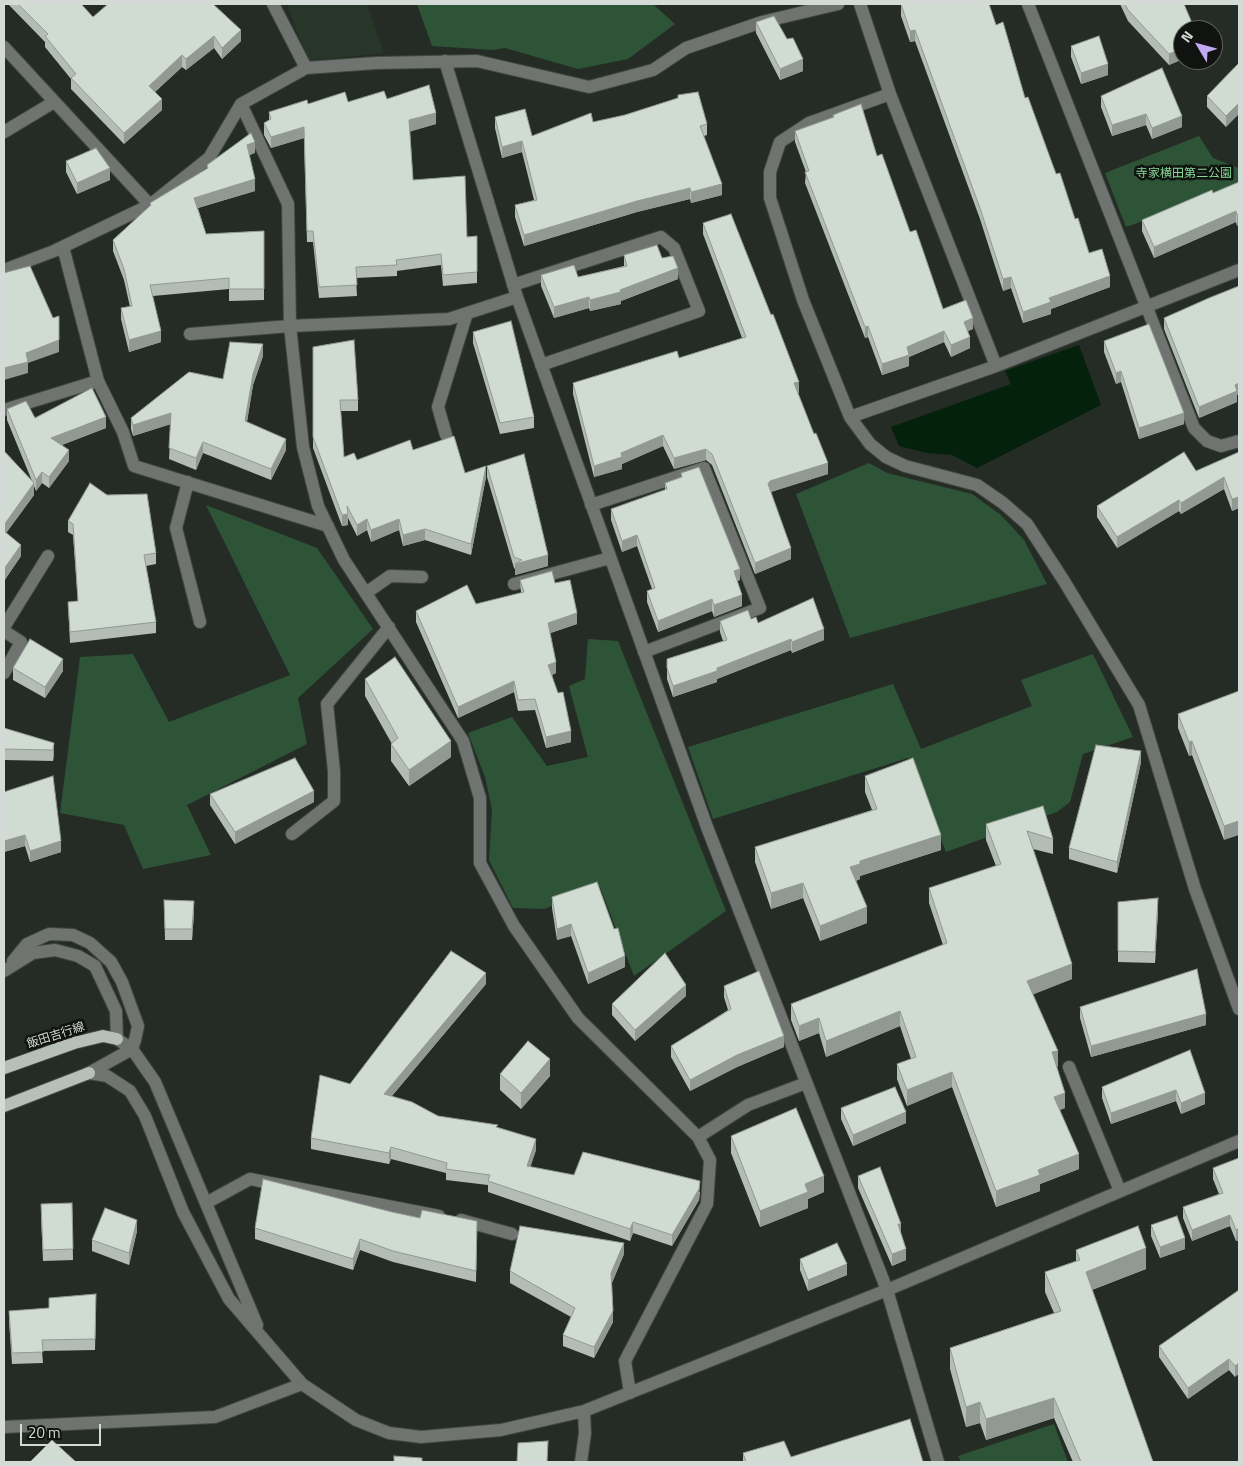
<!DOCTYPE html>
<meta charset="utf-8">
<style>
body{margin:0}
#map{position:relative;width:1243px;height:1466px;overflow:hidden;background:#242c25;font-family:"Titillium Web",sans-serif}
canvas{display:block}
.frame{position:absolute;inset:0;border:5px solid #d4dad5;pointer-events:none}
.north{position:absolute;left:1173px;top:20px;width:50px;height:50px;box-sizing:border-box;background:#101310;border:1px solid #5e635f;border-radius:50%;rotate:307deg;font-size:14px;font-weight:700;line-height:20px;text-align:center;color:#d4dad5}
.north::after{content:'';display:block;margin:auto;width:18px;height:22px;background:#c2a8f3;clip-path:polygon(50% 0,100% 100%,50% 72%,0 100%)}
.scale{position:absolute;left:20px;top:1424px;width:81px;height:22px;box-sizing:border-box;border:2px solid #d4dad5;border-top:0;padding-left:6px;font-size:15px;line-height:18px;white-space:nowrap;color:#d4dad5;-webkit-text-stroke:4px #101310;paint-order:stroke}
</style>
<div id="map">
<canvas width="1243" height="1466"></canvas>
<div class="frame"></div>
<div class="north">N</div>
<div class="scale">20 m</div>
</div>
<script>
const ctx = document.querySelector('canvas').getContext('2d');
ctx.lineJoin = 'round';
function paint(path, color) { ctx.fillStyle = color; ctx.fill(path, 'evenodd'); }
const shape = rows => new Path2D(rows.map(r => 'M' + r).join(''));
function trace(path, color, width, dash) { ctx.strokeStyle = color; ctx.lineWidth = width; ctx.lineCap = dash ? 'butt' : 'round'; ctx.setLineDash(dash || []); ctx.stroke(path); }
function write(font, color, halo, rows, align = 'center') {
  ctx.font = font + ' "Titillium Web","Noto Sans JP",sans-serif'; ctx.lineWidth = 5; ctx.setLineDash([]); ctx.textBaseline = 'middle'; ctx.strokeStyle = halo; ctx.fillStyle = color; for (const [text, x, y, turn = 0] of rows) {
    ctx.save(); ctx.translate(x, y); ctx.rotate((+turn || 0) * Math.PI / 180); ctx.textAlign = isNaN(turn) ? turn : align; if (halo) ctx.strokeText(text, 0, 0); ctx.fillText(text, 0, 0); ctx.restore();
  }
}
const built = shape([
 [287,4,367,4,384,53,308,61]
]);
const green = shape([
 [417,4,653,4,675,24,628,59,578,69,505,48,493,50,432,46],
 [1199,136,1213,158,1239,168,1239,186,1126,227,1105,173],
 [869,463,887,473,972,494,1001,515,1024,540,1047,584,850,638,796,494],
 [206,505,317,548,373,629,298,698,307,744,187,805,211,855,143,869,124,825,60,813,80,657,133,654,169,722,290,675],
 [588,639,618,641,726,911,634,976,600,887,544,909,513,908,489,860,492,810,485,777,468,733,512,717,547,766,588,757,569,686,585,679],
 [1093,654,1133,737,1083,754,1070,802,1057,812,946,852,908,758,713,819,688,747,893,684,921,749,1032,706,1021,680],
 [1054,1424,1068,1462,961,1462,958,1456]
]);
const water = shape([
 [1079,345,1101,405,977,468,952,455,927,453,899,446,891,427,1011,384,1005,371]
]);
const minor = shape([
 [273,4,306,68],
 [860,4,890,94,809,123,780,142,770,172,770,198,803,300,850,417,870,444,886,457,905,466,977,485,1003,503,1027,524,1064,581,1139,705,1195,889,1239,1009],
 [1028,4,1194,428,1207,441,1221,446,1239,441],
 [4,47,150,205],
 [445,61,517,297,707,827,887,1290,938,1462],
 [888,89,996,366],
 [241,104,288,204,290,326,303,447,318,506,344,560,463,741,480,798,480,863,514,926,578,1018,698,1137,710,1160,707,1204,625,1361,630,1393],
 [4,132,54,102],
 [63,247,98,381,123,432,134,466,328,526],
 [4,270,54,251,150,205,209,158,241,104,306,68,376,63,477,61,589,87,653,70,686,48,762,22,838,4],
 [513,285,661,237,674,248,699,311,541,365],
 [190,334,290,326,449,319,517,297],
 [4,410,98,381],
 [850,417,996,366,1239,270],
 [446,435,438,407,467,313],
 [188,482,176,528,200,622],
 [591,505,704,468,760,608,644,652],
 [514,584,610,558],
 [366,593,390,576,422,577],
 [4,627,48,556],
 [4,631,21,642,4,673],
 [292,834,334,801,334,771,327,704,389,627],
 [13,961,27,944,49,934,73,935,90,943,111,962,122,982,138,1026,135,1040,132,1049,89,1073],
 [4,971,33,953,55,950,78,956,95,966,116,1011,117,1039,132,1049,155,1082,257,1325],
 [1069,1067,1120,1191],
 [89,1073,107,1076,130,1091,145,1116,183,1212,229,1299,302,1384,356,1420,389,1433,421,1437,501,1430,584,1411,887,1290,1239,1141],
 [698,1137,748,1105,806,1083],
 [206,1203,250,1179,439,1216],
 [461,1220,512,1234],
 [4,1427,215,1417,302,1384],
 [581,1462,585,1433,584,1411]
]);
const major = shape([
 [4,1068,74,1043,103,1036,117,1039],
 [4,1106,89,1073]
]);
const wall = shape([
 [8,4,81,4,93,17,241,41,222,59,214,48,186,70,182,67,155,92,162,110,124,144,71,89,71,79,45,47,45,42],
 [901,4,996,25,1025,98,1089,253,1110,287,1051,309,1051,314,1023,323,1011,288,1003,291,980,219,915,41,910,42,901,16],
 [1120,4,1184,4,1183,59,1169,65,1128,21],
 [756,22,787,39,803,71,780,80,756,33],
 [1071,46,1108,75,1081,84,1071,57],
 [1239,63,1226,127,1207,107,1207,96],
 [678,95,707,124,707,135,704,136,722,195,691,203,690,199,637,212,524,246,515,217,515,205,534,200,522,152,502,158,495,128,495,117,532,136,625,115,678,98],
 [1101,96,1182,127,1152,139,1146,125,1112,136,1101,107],
 [387,99,436,124,410,131,413,180,467,237,477,236,477,283,443,286,441,265,397,271,397,276,356,278,357,296,319,298,313,242,307,242,304,138,271,148,264,135,264,123,269,120,269,112,308,104,348,102],
 [833,115,877,156,943,309,973,329,967,331,970,348,951,357,944,342,909,357,909,366,882,375,868,337,865,338,805,183,806,172,795,142,795,131,833,118],
 [255,153,249,155,255,191,198,208,206,234,264,231,264,300,229,301,229,289,153,296,161,342,129,352,121,319,121,308,130,307,124,280,113,251,113,240,150,206,150,203,207,169,207,165],
 [66,161,110,180,77,194,66,172],
 [1239,182,1237,226,1236,222,1154,258,1142,231,1142,220,1213,193],
 [703,223,799,393,798,393,828,474,771,492,791,559,755,574,712,465,706,460,674,469,663,446,622,464,622,469,594,477,573,394,573,383,679,358,742,338,703,234],
 [624,255,662,258,678,279,621,301,621,304,590,311,589,308,554,318,541,286,541,275,578,277,624,266],
 [1239,286,1239,394,1237,395,1237,402,1199,418,1164,329,1164,318],
 [473,332,534,417,534,428,500,434,473,343],
 [1104,341,1184,424,1139,439,1121,382,1116,384,1104,352],
 [313,347,358,400,358,411,340,411,344,457,357,460,413,450,465,473,486,477,471,555,425,540,403,546,399,530,371,542,367,530,357,536,348,518,348,525,342,526,313,448],
 [263,356,253,385,247,422,286,450,271,480,203,453,196,470,169,459,171,424,133,436,131,429,131,418,223,379],
 [7,409,35,418,106,428,62,445,69,461,49,488,42,483,36,491,34,486,34,495,6,533,21,556,4,581,4,451,32,481,7,420],
 [1239,452,1239,508,1232,511,1224,489,1181,514,1179,511,1117,548,1097,517,1097,506,1196,471],
 [487,466,548,566,515,575,515,569,514,568,487,477],
 [681,473,740,580,737,581,742,606,714,617,712,611,658,632,647,602,647,591,652,589,637,546,622,552,611,520,611,509,665,490,665,483,681,477],
 [68,521,156,553,156,564,146,566,156,622,156,633,70,643,68,602,78,601,73,535,68,532],
 [520,580,555,583,577,624,550,633,556,673,552,675,571,742,546,748,535,710,518,711,514,692,458,718,416,622,416,611,476,604,521,593],
 [751,619,758,623,824,640,792,653,791,650,717,679,717,682,673,697,667,679,667,659,723,641,720,632,720,621],
 [13,668,63,671,45,698,13,680],
 [365,679,451,757,409,786,391,761,391,744,392,744,365,696],
 [1239,691,1224,840,1192,755,1189,756,1178,728,1178,714],
 [4,728,54,743,54,754,53,761,4,760],
 [1141,762,1117,873,1069,859,1069,848],
 [865,776,941,850,860,876,860,879,856,881,867,923,820,941,803,898,771,909,755,862,755,847,872,810,865,792],
 [4,792,61,852,30,862,25,846,4,852],
 [210,794,314,802,235,844,210,805],
 [1043,806,1053,839,1053,854,1033,849,1072,979,1033,994,1058,1066,1057,1067,1065,1108,1060,1110,1079,1169,1040,1184,1040,1191,996,1207,952,1087,907,1106,897,1079,897,1064,911,1059,900,1026,826,1057,819,1033,799,1041,791,1020,791,1004,943,945,929,903,929,888,996,866,986,840,986,824],
 [552,897,625,967,588,984,571,936,557,940,552,908],
 [164,900,194,912,192,940,165,940],
 [1118,902,1158,909,1155,963,1118,962],
 [486,984,392,1096,438,1116,498,1128,536,1150,530,1167,574,1175,700,1192,699,1200,672,1246,633,1233,630,1241,488,1192,488,1185,446,1180,446,1173,391,1159,389,1164,311,1149,311,1138,350,1084],
 [724,986,784,1047,737,1067,690,1091,671,1057,671,1046,728,1010,724,997],
 [686,996,635,1041,612,1015,612,1004],
 [1080,1007,1206,1025,1091,1057,1080,1018],
 [1190,1050,1205,1104,1181,1114,1176,1101,1111,1124,1102,1098,1102,1087],
 [500,1074,550,1076,521,1109,500,1090],
 [841,1108,906,1123,853,1146,841,1119],
 [731,1136,824,1192,808,1199,808,1208,760,1227,731,1153],
 [1239,1158,1239,1240,1236,1241,1230,1226,1192,1241,1183,1218,1183,1207,1219,1194,1213,1179,1213,1168],
 [858,1176,906,1260,892,1266,858,1188],
 [72,1203,73,1260,43,1261,41,1216],
 [392,1212,420,1218,477,1221,476,1282,393,1262,360,1250,353,1270,255,1239,255,1228],
 [1151,1225,1185,1249,1160,1258,1151,1236],
 [137,1231,129,1265,92,1251,92,1240],
 [1076,1250,1146,1269,1092,1290,1153,1462,1073,1462,1054,1418,986,1440,980,1423,966,1427,950,1369,950,1348,1054,1313,1045,1292,1045,1272,1076,1261],
 [624,1254,612,1283,613,1322,594,1358,563,1346,563,1335,571,1317,510,1283,510,1271],
 [800,1259,847,1275,808,1291,800,1270],
 [1239,1290,1235,1377,1229,1370,1188,1399,1159,1357,1159,1346],
 [96,1305,95,1350,42,1351,43,1363,12,1364,9,1322,9,1311],
 [743,1453,791,1457,923,1462,743,1462]
]);
const shadedWall = shape([
 [241,30,241,41,222,59,222,48],
 [915,30,915,41,910,42,910,31],
 [214,36,214,48,186,70,186,59],
 [1183,48,1183,59,1169,65,1169,54],
 [182,55,182,67,149,97,149,86],
 [803,59,803,71,780,80,780,69],
 [1108,64,1108,75,1081,84,1081,73],
 [162,99,162,110,124,144,124,133],
 [1239,103,1239,114,1226,127,1226,116],
 [436,113,436,124,409,132,409,120],
 [1146,114,1146,125,1112,136,1112,125],
 [1182,116,1182,127,1152,139,1152,128],
 [304,127,304,138,271,148,271,137],
 [522,141,522,152,502,158,502,147],
 [255,142,255,153,247,156,247,145],
 [110,168,110,180,77,194,77,183],
 [255,179,255,191,194,209,194,198],
 [722,184,722,195,691,203,691,192],
 [690,188,690,199,637,212,524,246,524,235,637,201],
 [1236,211,1236,222,1154,258,1154,247],
 [1239,214,1239,225,1237,226,1237,215],
 [678,268,678,279,621,301,621,304,590,311,590,300,620,290],
 [1110,276,1110,287,1051,309,1051,314,1023,323,1023,312,1049,298],
 [1011,277,1011,288,1003,291,1003,279],
 [589,297,589,308,554,318,554,307],
 [59,316,59,352,28,363,28,373,4,380,4,368,26,353],
 [973,318,973,329,964,333,964,322],
 [868,326,868,337,865,338,865,327],
 [161,331,161,342,129,352,129,340],
 [944,331,944,342,909,357,909,366,882,375,882,364,907,347],
 [970,337,970,348,951,357,951,345],
 [263,344,263,356,253,385,245,433,245,421,253,374],
 [1121,371,1121,382,1116,384,1116,373],
 [799,382,799,393,794,395,794,383],
 [1239,383,1239,394,1237,395,1237,402,1199,418,1199,407,1235,385],
 [171,413,171,424,133,436,133,425],
 [1184,413,1184,424,1139,439,1139,428],
 [106,417,106,428,51,449,51,438],
 [663,435,663,446,622,464,622,469,594,477,594,466,621,453],
 [286,439,286,450,271,480,271,469],
 [203,442,203,453,196,470,196,458],
 [706,449,706,460,674,469,674,458],
 [69,450,69,461,49,488,49,477],
 [828,463,828,474,770,492,768,484,770,481],
 [486,466,486,477,471,555,471,544],
 [42,472,42,483,36,491,36,480],
 [1224,477,1224,489,1181,514,1181,503],
 [34,483,34,495,4,536,4,525],
 [1239,497,1239,508,1232,511,1232,499],
 [1179,500,1179,511,1117,548,1117,537],
 [348,514,348,525,342,526,342,515],
 [367,519,367,530,357,536,357,525],
 [399,519,399,530,371,542,371,530],
 [425,529,425,540,403,546,403,535],
 [637,535,637,546,622,552,622,541],
 [21,545,21,556,4,581,4,569],
 [791,548,791,559,755,574,755,563],
 [548,555,548,566,515,575,515,564],
 [740,569,740,580,734,582,734,571],
 [742,595,742,606,714,617,714,605],
 [712,599,712,611,658,632,658,621],
 [577,613,577,624,548,634,548,623],
 [824,629,824,640,792,653,792,642],
 [791,639,791,650,717,679,717,682,673,697,673,686],
 [63,659,63,671,45,698,45,687],
 [556,662,556,673,548,676,548,665],
 [514,681,514,692,458,718,458,707],
 [571,731,571,742,546,748,546,737],
 [451,741,451,757,409,786,409,770],
 [1192,741,1192,755,1189,756,1189,742],
 [54,743,54,754,53,761,53,750],
 [1141,751,1141,762,1117,873,1117,862],
 [314,791,314,802,235,844,235,832],
 [1239,821,1239,835,1224,840,1224,826],
 [25,835,25,846,4,852,4,841],
 [941,835,941,850,860,876,860,879,850,883,850,867,860,861],
 [61,841,61,852,30,862,30,851],
 [803,883,803,898,771,909,771,893],
 [1158,898,1158,909,1155,963,1155,952],
 [194,901,194,912,192,940,192,929],
 [867,907,867,923,820,941,820,926],
 [571,924,571,936,557,940,557,929],
 [625,956,625,967,588,984,588,973],
 [1072,964,1072,979,1027,997,1027,981],
 [486,973,486,984,384,1105,384,1094],
 [686,985,686,996,635,1041,635,1030],
 [900,1011,900,1026,826,1057,826,1041],
 [1206,1014,1206,1025,1091,1057,1091,1046],
 [819,1018,819,1033,799,1041,799,1026],
 [784,1036,784,1047,737,1067,690,1091,690,1080,737,1055],
 [1058,1051,1058,1066,1052,1068,1052,1052],
 [550,1059,550,1076,521,1109,521,1093],
 [952,1072,952,1087,907,1106,907,1090],
 [1176,1090,1176,1101,1111,1124,1111,1113],
 [1065,1093,1065,1108,1054,1112,1054,1097],
 [1205,1093,1205,1104,1181,1114,1181,1103],
 [906,1112,906,1123,853,1146,853,1135],
 [536,1139,536,1150,527,1178,527,1166],
 [391,1147,391,1159,389,1164,389,1153],
 [1079,1154,1079,1169,1040,1184,1040,1191,996,1207,996,1191,1038,1170],
 [824,1176,824,1192,808,1199,808,1208,760,1227,760,1211,805,1184],
 [700,1181,699,1200,672,1246,672,1235],
 [1230,1215,1230,1226,1192,1241,1192,1230],
 [137,1220,137,1231,129,1265,129,1253],
 [633,1222,633,1233,630,1241,630,1229],
 [898,1224,901,1224,901,1235],
 [1239,1228,1239,1240,1236,1241,1236,1230],
 [1185,1238,1185,1249,1160,1258,1160,1247],
 [360,1239,360,1250,353,1270,353,1259],
 [624,1243,624,1254,611,1284,611,1273],
 [1146,1248,1146,1269,1086,1292,1086,1272],
 [906,1249,906,1260,892,1266,892,1254],
 [847,1264,847,1275,808,1291,808,1280],
 [613,1311,613,1322,594,1358,594,1347],
 [1229,1359,1229,1370,1188,1399,1188,1388],
 [1239,1363,1239,1374,1235,1377,1235,1366],
 [1054,1398,1054,1418,986,1440,986,1419],
 [980,1402,980,1423,966,1427,966,1407]
]);
const building = shape([
 [18,4,81,4,93,17,108,4,213,4,241,30,222,48,214,36,186,59,182,55,149,86,162,99,124,133,71,78,76,74,45,36,48,34,18,4],
 [901,4,989,4,996,25,1003,22,1025,98,1028,97,1056,174,1060,173,1075,219,1078,218,1089,253,1102,249,1110,276,1049,298,1051,302,1023,312,1011,277,1003,279,980,208,915,30,910,31,901,4],
 [1125,4,1184,4,1195,30,1183,30,1183,48,1169,54,1128,10,1125,4],
 [774,16,787,39,793,38,803,59,780,69,756,22,774,16],
 [1099,36,1108,64,1081,73,1071,46,1099,36],
 [1239,63,1239,103,1226,116,1207,96,1239,63],
 [1162,68,1182,116,1152,128,1146,114,1112,125,1101,96,1162,68],
 [429,85,436,113,409,120,413,180,465,176,467,237,477,236,477,272,443,275,441,254,396,260,397,265,356,267,357,285,319,287,313,231,307,231,304,127,271,137,264,123,271,119,269,112,307,100,308,104,345,92,348,102,384,91,387,99,429,85],
 [698,92,707,124,700,126,722,184,691,192,690,188,637,201,524,235,515,205,537,200,522,141,502,147,495,117,525,109,532,136,591,113,593,122,625,115,678,98,678,95,698,92],
 [861,104,877,156,882,154,910,232,916,230,943,309,966,300,973,318,964,322,970,337,951,345,944,331,907,347,909,355,882,364,868,326,865,327,805,172,809,171,795,131,834,117,833,115,861,104],
 [251,133,255,142,247,145,255,179,194,198,206,234,264,231,264,289,229,289,229,278,150,285,161,331,129,340,121,308,132,306,124,269,113,240,151,205,150,203,208,168,207,165,251,133],
 [96,148,110,168,77,183,66,161,96,148],
 [1239,182,1239,214,1237,215,1236,211,1154,247,1142,220,1212,190,1213,193,1239,182],
 [731,214,771,315,773,314,799,382,794,383,814,434,816,433,828,463,770,481,768,484,791,548,755,563,712,454,706,449,674,458,663,435,621,453,622,457,594,466,573,383,677,351,679,358,746,337,703,223,731,214],
 [657,245,662,258,673,256,678,268,620,290,621,292,590,300,589,297,554,307,541,275,574,265,578,277,627,266,624,255,657,245],
 [30,266,53,318,59,316,59,340,26,353,28,362,4,368,4,273,11,271,30,266],
 [1239,286,1239,383,1235,385,1237,391,1199,407,1164,318,1209,298,1239,286],
 [511,321,534,417,500,423,473,332,511,321],
 [1149,324,1184,413,1139,428,1121,371,1116,373,1104,341,1149,324],
 [354,340,358,400,340,400,344,457,354,453,357,460,410,440,413,450,454,436,465,473,486,466,471,544,425,529,403,535,399,519,371,530,367,519,357,525,347,506,348,514,342,515,313,437,313,347,354,340],
 [230,342,263,344,253,374,245,421,286,439,271,469,203,442,196,458,169,448,171,413,133,425,131,418,189,372,223,379,230,342],
 [92,388,106,417,51,438,69,450,49,477,42,472,36,480,7,409,26,401,35,418,92,388],
 [4,451,34,483,4,525,4,451],
 [1184,452,1196,471,1239,452,1239,497,1232,499,1224,477,1181,503,1179,500,1117,537,1097,506,1184,452],
 [524,454,548,555,515,564,522,560,514,557,487,466,524,454],
 [699,467,740,569,734,571,742,595,714,605,712,599,658,621,647,591,655,588,637,535,622,541,611,509,667,489,665,483,682,477,681,473,699,467],
 [90,483,107,495,147,494,156,553,144,555,156,622,70,632,68,602,78,601,73,524,68,521,90,483],
 [4,531,21,545,4,569,4,531],
 [552,571,555,583,570,580,577,613,548,623,556,662,548,665,558,693,563,692,571,731,546,737,535,699,518,700,514,681,458,707,416,611,467,585,476,604,524,592,520,580,552,571],
 [813,598,824,629,792,642,791,639,717,668,717,671,673,686,667,668,667,659,727,640,720,621,748,610,751,619,756,617,758,623,813,598],
 [30,639,63,659,45,687,13,668,30,639],
 [395,657,451,741,409,770,391,744,398,738,365,679,395,657],
 [1239,691,1239,821,1224,826,1192,741,1189,742,1178,714,1239,691],
 [4,728,54,743,53,750,4,749,4,728],
 [1096,745,1141,751,1117,862,1069,848,1096,745],
 [295,758,314,791,235,832,210,794,295,758],
 [913,758,941,835,860,861,860,864,850,867,867,907,820,926,803,883,771,893,755,847,877,809,865,776,913,758],
 [53,776,61,841,30,851,25,835,4,841,4,792,53,776],
 [1043,806,1053,839,1027,831,1072,964,1027,981,1058,1051,1052,1052,1065,1093,1054,1097,1079,1154,1038,1170,1040,1175,996,1191,952,1072,907,1090,897,1064,916,1057,900,1011,826,1041,819,1018,799,1026,791,1004,947,943,929,888,1001,864,986,824,1043,806],
 [597,882,614,929,618,928,625,956,588,973,571,924,557,929,552,897,597,882],
 [1158,898,1155,952,1118,951,1118,902,1158,898],
 [164,900,194,901,192,929,165,929,164,900],
 [451,951,486,973,384,1094,412,1102,438,1116,498,1125,496,1127,536,1139,527,1166,574,1175,583,1152,700,1181,699,1189,672,1235,633,1222,630,1229,488,1181,490,1175,446,1169,447,1163,391,1147,389,1153,311,1138,320,1075,350,1084,451,951],
 [665,953,686,985,635,1030,612,1004,665,953],
 [1197,969,1206,1014,1091,1046,1080,1007,1197,969],
 [759,971,784,1036,737,1055,690,1080,671,1046,731,1009,724,986,759,971],
 [528,1041,550,1059,521,1093,500,1074,528,1041],
 [1190,1050,1205,1093,1181,1103,1176,1090,1111,1113,1102,1087,1190,1050],
 [895,1087,906,1112,853,1135,841,1108,895,1087],
 [796,1108,824,1176,805,1184,808,1192,760,1211,731,1136,796,1108],
 [1239,1158,1239,1228,1236,1230,1230,1215,1192,1230,1183,1207,1223,1193,1213,1168,1239,1158],
 [880,1167,901,1224,898,1224,906,1249,892,1254,858,1176,880,1167],
 [263,1179,392,1212,420,1218,422,1210,477,1221,476,1271,393,1251,360,1239,353,1259,255,1228,263,1179],
 [72,1203,73,1249,43,1250,41,1204,72,1203],
 [105,1208,137,1220,129,1253,92,1240,105,1208],
 [1177,1216,1185,1238,1160,1247,1151,1225,1177,1216],
 [520,1226,624,1243,611,1273,613,1311,594,1347,563,1335,575,1308,510,1271,520,1226],
 [1138,1226,1146,1248,1086,1272,1153,1462,1081,1462,1054,1398,986,1419,980,1402,966,1407,950,1348,1061,1311,1045,1272,1080,1260,1076,1250,1138,1226],
 [837,1243,847,1264,808,1280,800,1259,837,1243],
 [1239,1290,1239,1363,1235,1366,1229,1359,1188,1388,1159,1346,1239,1290],
 [96,1294,95,1339,42,1340,43,1352,12,1353,9,1311,49,1308,49,1298,96,1294],
 [910,1419,923,1462,746,1462,743,1453,784,1441,791,1457,910,1419],
 [52,1440,75,1461,74,1462,30,1462,52,1440],
 [548,1441,547,1462,517,1462,518,1443,548,1441],
 [394,1456,422,1458,422,1462,394,1462,394,1456]
]);
const parkNames = [
 ["寺家横田第二公園",1184,174]
];
const streetNames = [
 ["飯田吉行線",56,1036,-18]
];
paint(built, '#28362a');
paint(green, '#2e5437');
paint(water, '#04210c');
trace(minor, '#404841', 14);
trace(major, '#404841', 14);
trace(minor, '#707471', 12);
trace(major, '#b7c0b8', 12);
paint(wall, '#b3bcb5');
paint(shadedWall, '#929993');
paint(building, '#d0dbd2');
trace(building, '#929993', 1);
write('12px', '#87d899', '#101310', parkNames);
write('12px', '#d4dad5', '#101310', streetNames);
</script>
